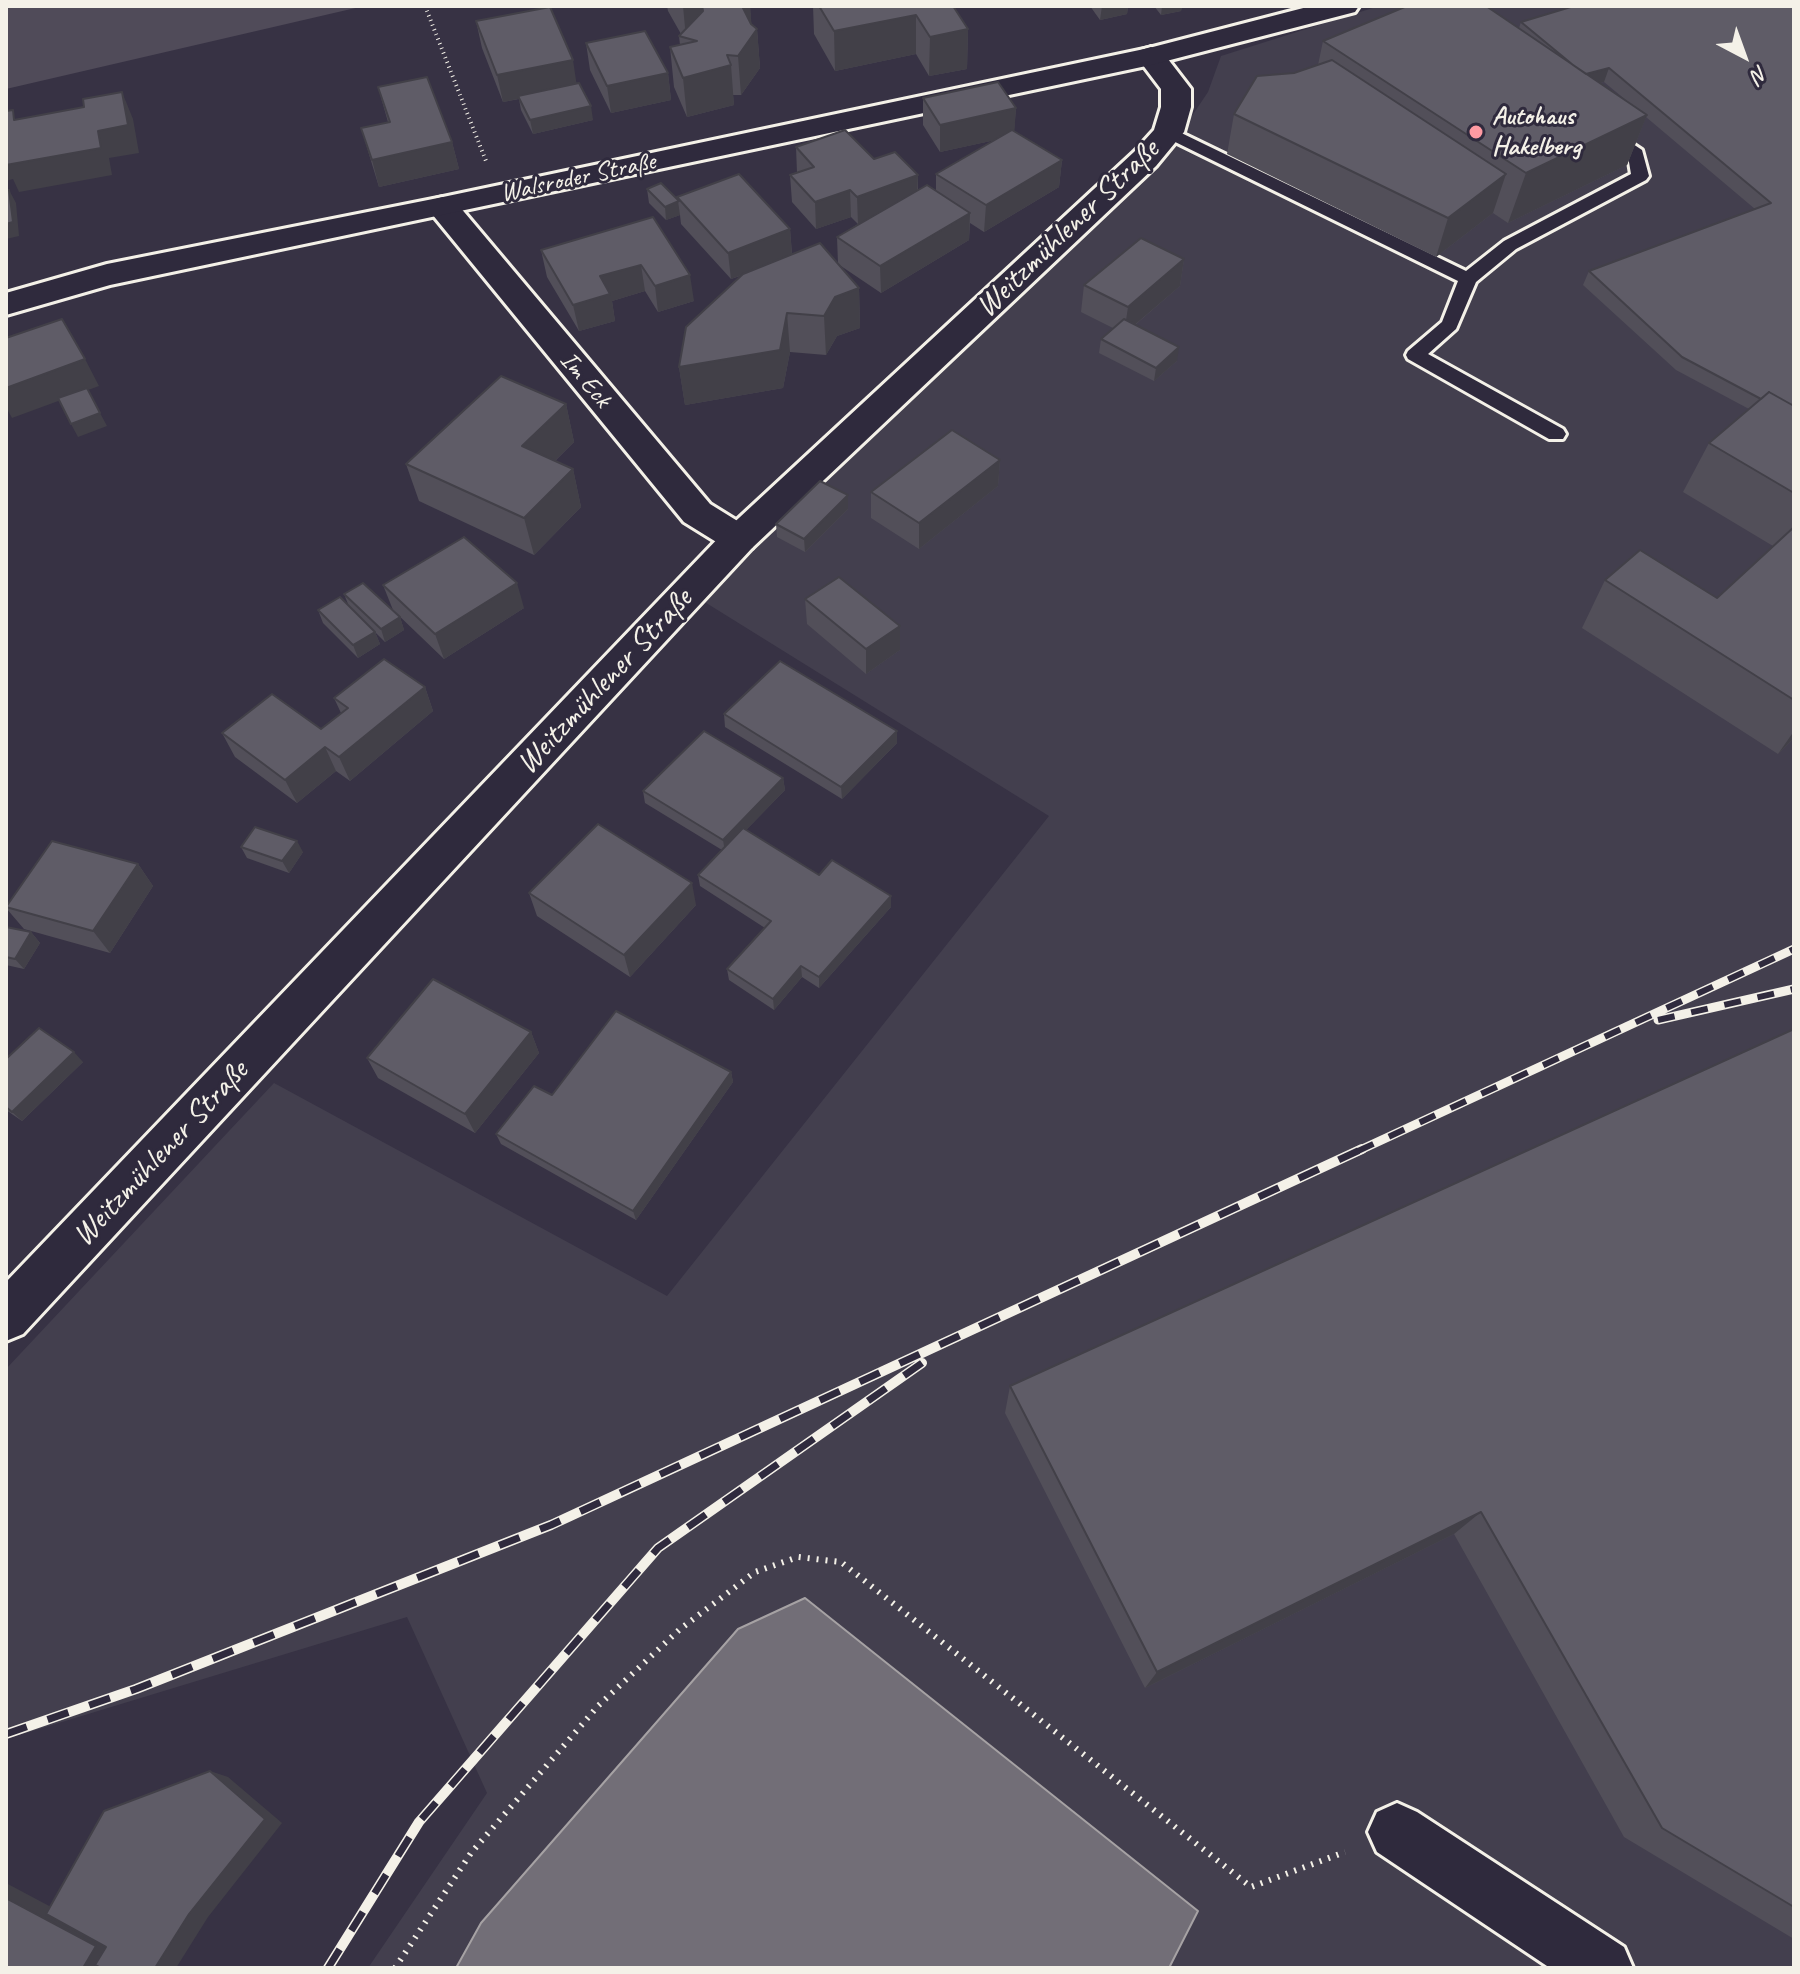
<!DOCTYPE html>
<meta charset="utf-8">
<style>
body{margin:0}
#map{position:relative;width:1800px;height:1974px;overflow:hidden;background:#373244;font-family:Caveat,sans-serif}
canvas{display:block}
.frame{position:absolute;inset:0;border:8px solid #f4f1e8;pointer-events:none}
.north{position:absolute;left:1704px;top:16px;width:80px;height:80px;-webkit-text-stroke:6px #2f2a3d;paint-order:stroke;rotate:139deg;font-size:22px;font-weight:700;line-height:32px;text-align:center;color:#f4f1e8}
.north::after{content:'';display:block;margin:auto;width:28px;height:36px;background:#f4f1e8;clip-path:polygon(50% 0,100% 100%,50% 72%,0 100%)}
</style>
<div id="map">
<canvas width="1800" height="1974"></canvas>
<div class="frame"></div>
<div class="north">N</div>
</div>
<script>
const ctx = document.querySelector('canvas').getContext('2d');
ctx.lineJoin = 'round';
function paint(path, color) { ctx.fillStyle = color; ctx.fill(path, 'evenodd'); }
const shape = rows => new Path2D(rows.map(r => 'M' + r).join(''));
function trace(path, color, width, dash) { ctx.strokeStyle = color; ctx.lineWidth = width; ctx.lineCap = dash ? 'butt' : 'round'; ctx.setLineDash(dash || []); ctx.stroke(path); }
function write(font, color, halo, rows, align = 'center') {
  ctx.font = font + ' Caveat,sans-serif'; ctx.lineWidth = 6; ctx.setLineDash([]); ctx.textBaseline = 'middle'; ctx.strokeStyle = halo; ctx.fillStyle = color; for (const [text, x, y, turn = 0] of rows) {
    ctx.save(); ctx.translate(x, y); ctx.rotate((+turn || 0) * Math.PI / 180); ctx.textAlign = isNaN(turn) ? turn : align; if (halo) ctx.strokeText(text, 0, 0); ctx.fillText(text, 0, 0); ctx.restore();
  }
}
const built = shape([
 [1379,6,1794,6,1794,1968,368,1968,487,1793,407,1617,6,1739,6,1369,274,1083,667,1296,1049,816,695,596,1171,147,1208,92,1221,56]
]);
const green = shape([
 [6,6,364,6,6,89]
]);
const water = shape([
 [805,1598,1198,1911,1169,1968,456,1968,481,1923,738,1629,805,1598]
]);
const pathFar1 = shape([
 [425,6,486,161]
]);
const path = shape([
 [395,1968,471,1853,598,1706,679,1630,755,1572,798,1557,841,1562,1251,1887,1345,1852]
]);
const service = shape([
 [1169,127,1466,271,1504,241,1631,174,1628,156,1600,138,1598,134,1600,130,1612,130,1642,150,1649,176,1646,180,1516,249,1476,282,1456,329,1428,354,1563,429,1566,434,1563,439,1549,439,1408,359,1406,355,1408,351,1442,322,1458,281,1163,136,1161,132,1163,128,1169,127]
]);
const minor = shape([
 [443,197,454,200,710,504,752,530,757,539,752,548,739,552,726,548,684,522,432,214,427,207,432,200,443,197],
 [1397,1803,1417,1812,1624,1947,1633,1968,1550,1968,1377,1852,1368,1832,1377,1812,1397,1803]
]);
const tertiary = shape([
 [1151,47,1161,50,1191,89,1191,107,1184,132,1156,166,752,548,23,1334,6,1341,6,1282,726,530,1134,152,1154,130,1161,107,1161,89,1136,56,1141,50,1151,47]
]);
const secondary = shape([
 [1311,6,1359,6,1355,12,1151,65,110,285,6,315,6,293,107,264,443,197,1149,48,1311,6]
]);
const railFar1 = shape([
 [1658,1020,1794,989],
 [1358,1151,1794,949]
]);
const rail = shape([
 [6,1734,136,1689,551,1525,1362,1149],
 [328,1968,419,1822,658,1548,922,1363]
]);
const wall = shape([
 [667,6,750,6,751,24,757,29,760,68,741,95,733,95,734,105,687,117,674,87,670,47,680,45,679,36,681,34,668,11],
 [813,6,953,6,968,29,967,69,929,76,916,54,835,71,814,34],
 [1090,6,1128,6,1127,14,1100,20],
 [1154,6,1182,6,1181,11,1161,15],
 [1794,6,1794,738,1778,754,1582,628,1605,580,1717,598,1773,546,1683,492,1709,443,1749,409,1676,370,1583,285,1589,271,1755,209,1646,117,1627,165,1508,223,1493,213,1436,257,1227,154,1234,114,1294,73,1318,65,1323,41,1519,28,1521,22],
 [1604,82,1627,101,1600,83],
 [476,21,577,83,593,120,533,134,521,110,519,99,503,102,482,48],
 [586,43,668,73,671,100,611,113,590,70],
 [378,87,452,142,459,169,379,187,361,128,388,122],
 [923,98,1016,108,1014,131,1062,160,1059,187,984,232,970,223,969,240,881,293,838,264,859,288,860,328,837,336,826,355,790,352,783,388,685,405,679,367,743,275,731,279,681,224,680,215,666,220,649,203,647,189,678,200,677,197,790,229,792,254,838,264,837,237,858,224,851,217,816,229,792,202,790,175,797,173,796,147,874,159,918,175,918,190,936,191,936,174,995,140,940,152,923,125],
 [653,217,694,301,658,312,645,291,612,301,615,321,579,331,547,277,541,250],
 [1184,259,1180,286,1135,325,1177,361,1154,381,1099,353,1101,339,1113,328,1081,312,1084,285],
 [566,404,574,442,555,461,573,469,581,507,534,555,419,501,406,464],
 [1000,460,998,486,919,549,871,518,871,492],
 [848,495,848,509,805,552,777,537,776,524],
 [383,585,524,608,444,659,393,610],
 [344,594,400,617,404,630,385,642,375,632,380,644,358,658,323,623,318,610,348,604],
 [805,599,900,650,866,674,807,624],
 [425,687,433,711,350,781,336,771,297,803,235,757,222,733,321,729,341,713,334,698],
 [724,714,897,743,842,799,725,727],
 [783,778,785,790,746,830,819,875,891,896,891,907,819,988,802,977,774,1010,729,980,727,969,765,928,700,886,698,875,722,850,645,803,643,791],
 [241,847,303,852,289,873,247,858],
 [138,864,153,886,110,953,24,929,6,908],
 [529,893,696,905,630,977,537,916],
 [6,927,31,932,40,943,24,969,6,965],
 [1794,1029,1794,1939,1624,1837,1454,1534,1145,1688,1005,1413,1010,1386],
 [531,1032,539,1053,475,1133,378,1078,367,1058],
 [6,1059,83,1062,22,1121,6,1110],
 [731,1072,733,1082,636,1220,501,1144,496,1134,552,1095]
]);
const shadedWall = shape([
 [683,6,702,6,705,42,686,38],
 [738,6,750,6,752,30],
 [1102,6,1128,6,1127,14,1100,20],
 [1162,6,1182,6,1181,11,1161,15],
 [916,15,916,54,835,71,834,31],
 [757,29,760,68,741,95,738,56],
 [968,29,967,69,929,76,930,37],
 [573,60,577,87,503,102,497,75],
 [731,65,734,105,687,117,683,78],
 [1609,68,1604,82,1579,88,1584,74],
 [668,73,671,100,611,113,607,86],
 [122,92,133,119,139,153,109,158,112,175,19,192,13,179,6,181,6,154,98,131],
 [591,106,593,120,533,134,530,120],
 [1016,108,1014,136,940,152,940,125],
 [1647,115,1627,165,1508,223,1526,173],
 [452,142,459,169,379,187,372,160],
 [1062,160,1059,187,984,232,986,205],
 [1506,174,1493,213,1436,257,1448,218],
 [918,175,917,202,858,224,857,197],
 [9,190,16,203,19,236,6,239],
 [850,190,851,217,816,229,815,202],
 [678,201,680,215,666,220,665,207],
 [970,213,969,240,881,293,880,266],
 [790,229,792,256,731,279,728,253],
 [1184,259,1180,286,1124,334,1128,307],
 [641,265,645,291,612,301,615,321,579,331,573,305,600,276],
 [690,275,694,301,658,312,655,286],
 [859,288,860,328,837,336,826,355,824,316,835,297],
 [787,313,790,352,783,388,685,405,679,367],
 [1179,347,1177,361,1154,381,1156,368],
 [85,359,99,386,12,418,6,407,6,388],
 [566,404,574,442,531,484,522,446],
 [100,413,107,426,78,437,71,424],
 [1000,460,998,486,919,549,919,523],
 [573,469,581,507,534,555,524,518],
 [848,495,848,509,805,552,804,539],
 [517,583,524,608,444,659,435,634],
 [400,617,404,630,385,642,381,629],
 [900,626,900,650,866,674,866,649],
 [375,632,380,644,358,658,353,645],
 [425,687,433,711,350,781,339,757],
 [897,731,897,743,842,799,841,787],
 [1794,731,1794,738,1778,754],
 [325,747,336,771,297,803,285,780],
 [783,778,785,790,725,852,723,840],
 [297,841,303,852,289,873,282,861],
 [138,864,153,886,110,953,93,931],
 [692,883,696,905,630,977,624,955],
 [891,896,891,907,819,988,819,977],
 [31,932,40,943,24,969,15,959],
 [801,966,802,977,774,1010,773,999],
 [531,1032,539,1053,475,1133,465,1114],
 [74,1052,83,1062,22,1121,12,1112],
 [731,1072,733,1082,636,1220,633,1211],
 [1481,1512,1454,1534,1145,1688,1157,1672],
 [210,1771,228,1777,282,1823,208,1917,176,1968,155,1968,189,1914],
 [6,1883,128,1948,116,1968,83,1968,6,1898]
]);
const building = shape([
 [702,6,742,6,751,24,757,29,738,56,727,55,731,65,683,78,670,47,697,41,679,36,703,11,702,6],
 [819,6,953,6,968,29,930,37,916,15,834,31,819,6],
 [1407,6,1486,6,1647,115,1526,173,1323,41,1407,6],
 [1574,6,1794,6,1794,406,1769,392,1761,399,1682,357,1589,271,1771,203,1609,68,1586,74,1573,65,1521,22,1574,6],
 [550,7,573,60,497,75,476,21,550,7],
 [645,31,668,73,607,86,586,43,645,31],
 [1332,60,1506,174,1448,218,1234,114,1257,76,1294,73,1332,60],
 [427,77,452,142,372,160,361,128,390,122,378,87,427,77],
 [998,82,1016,108,940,125,923,98,998,82],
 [579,83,591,106,530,120,518,96,579,83],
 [122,92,128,125,98,131,101,148,6,165,6,111,13,110,14,120,84,107,83,99,122,92],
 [845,130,874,159,895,152,918,175,857,197,850,190,815,202,790,175,814,167,796,147,845,130],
 [1012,130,1062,160,986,205,936,174,1012,130],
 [739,174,790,229,728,253,677,197,739,174],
 [661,183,679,201,665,207,647,189,661,183],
 [927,185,970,213,880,266,837,237,927,185],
 [6,190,9,190,13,222,6,224,6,190],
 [653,217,690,275,655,286,641,265,600,276,610,294,573,305,541,250,653,217],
 [1141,238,1184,259,1128,307,1084,285,1141,238],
 [820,243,859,288,835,297,824,316,787,313,780,350,679,367,686,327,743,274,820,243],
 [62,319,85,359,6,388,6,338,62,319],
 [1124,319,1179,347,1156,368,1101,339,1124,319],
 [501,376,566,404,522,446,573,469,524,518,406,464,501,376],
 [87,388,100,413,71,424,58,398,87,388],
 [1769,392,1794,406,1794,493,1709,443,1769,392],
 [952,430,1000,460,919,523,871,492,952,430],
 [820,481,848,495,804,539,776,524,820,481],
 [1794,527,1794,700,1605,580,1640,550,1717,598,1794,527],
 [464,537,517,583,435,634,383,585,464,537],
 [839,577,900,626,866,649,805,599,839,577],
 [363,583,400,617,381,629,344,594,363,583],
 [340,597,375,632,353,645,318,610,340,597],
 [384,659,425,687,339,757,325,747,285,780,222,733,272,694,321,729,348,708,334,698,384,659],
 [780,661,897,731,841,787,724,714,780,661],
 [704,731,783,778,723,840,643,791,704,731],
 [598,824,692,883,624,955,529,893,598,824],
 [255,827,297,841,282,861,241,847,255,827],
 [743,828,819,875,832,860,891,896,819,977,801,966,773,999,727,969,771,921,698,875,743,828],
 [52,841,138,864,93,931,6,907,52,841],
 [6,927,31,932,15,959,6,957,6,927],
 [433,979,531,1032,465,1114,367,1058,433,979],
 [616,1011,731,1072,633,1211,496,1134,534,1086,552,1095,616,1011],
 [39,1028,74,1052,12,1112,6,1107,6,1059,39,1028],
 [1794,1029,1794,1907,1662,1828,1481,1512,1157,1672,1010,1386,1794,1029],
 [210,1771,265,1819,189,1914,155,1968,101,1968,95,1965,106,1947,46,1914,104,1811,210,1771],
 [6,1898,96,1946,83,1968,6,1968,6,1898]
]);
const markers = [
 [1476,132,8,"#ff9aa2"]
];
const farPoinames = [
 ["Autohaus",1492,117],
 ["Hakelberg",1492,147]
];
const farStreetnames = [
 ["Walsroder Straße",578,178,-12],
 ["Im Eck",585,380,50]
];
const streetNames = [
 ["Weitzmühlener Straße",1068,229,-44],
 ["Weitzmühlener Straße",605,682,-47],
 ["Weitzmühlener Straße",161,1154,-47]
];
paint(built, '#433f4e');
paint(green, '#504b59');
paint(water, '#726e77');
trace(water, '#a6a2a4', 2);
trace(service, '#f4f1e8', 6);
trace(minor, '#f4f1e8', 6);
trace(tertiary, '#f4f1e8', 6);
trace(secondary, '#f4f1e8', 6);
trace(pathFar1, '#f4f1e8', 4, [1, 4]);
trace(path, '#f4f1e8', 6, [2, 7]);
paint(service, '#2f2a3d');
paint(minor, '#2f2a3d');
paint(tertiary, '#2f2a3d');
paint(secondary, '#2f2a3d');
trace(railFar1, '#f4f1e8', 9);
trace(rail, '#f4f1e8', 10);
trace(railFar1, '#2f2a3d', 6, [17]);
trace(rail, '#2f2a3d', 7, [22]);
paint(wall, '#524f59');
paint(shadedWall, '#424048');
paint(building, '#5f5c67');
trace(building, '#424048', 2);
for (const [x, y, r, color] of markers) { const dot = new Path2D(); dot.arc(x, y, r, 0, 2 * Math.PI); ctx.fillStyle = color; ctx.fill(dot); trace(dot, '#2f2a3d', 3); }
write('bold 26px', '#f4f1e8', '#2f2a3d', farPoinames, 'left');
write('26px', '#f4f1e8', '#2f2a3d', farStreetnames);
write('32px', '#f4f1e8', '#2f2a3d', streetNames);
</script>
